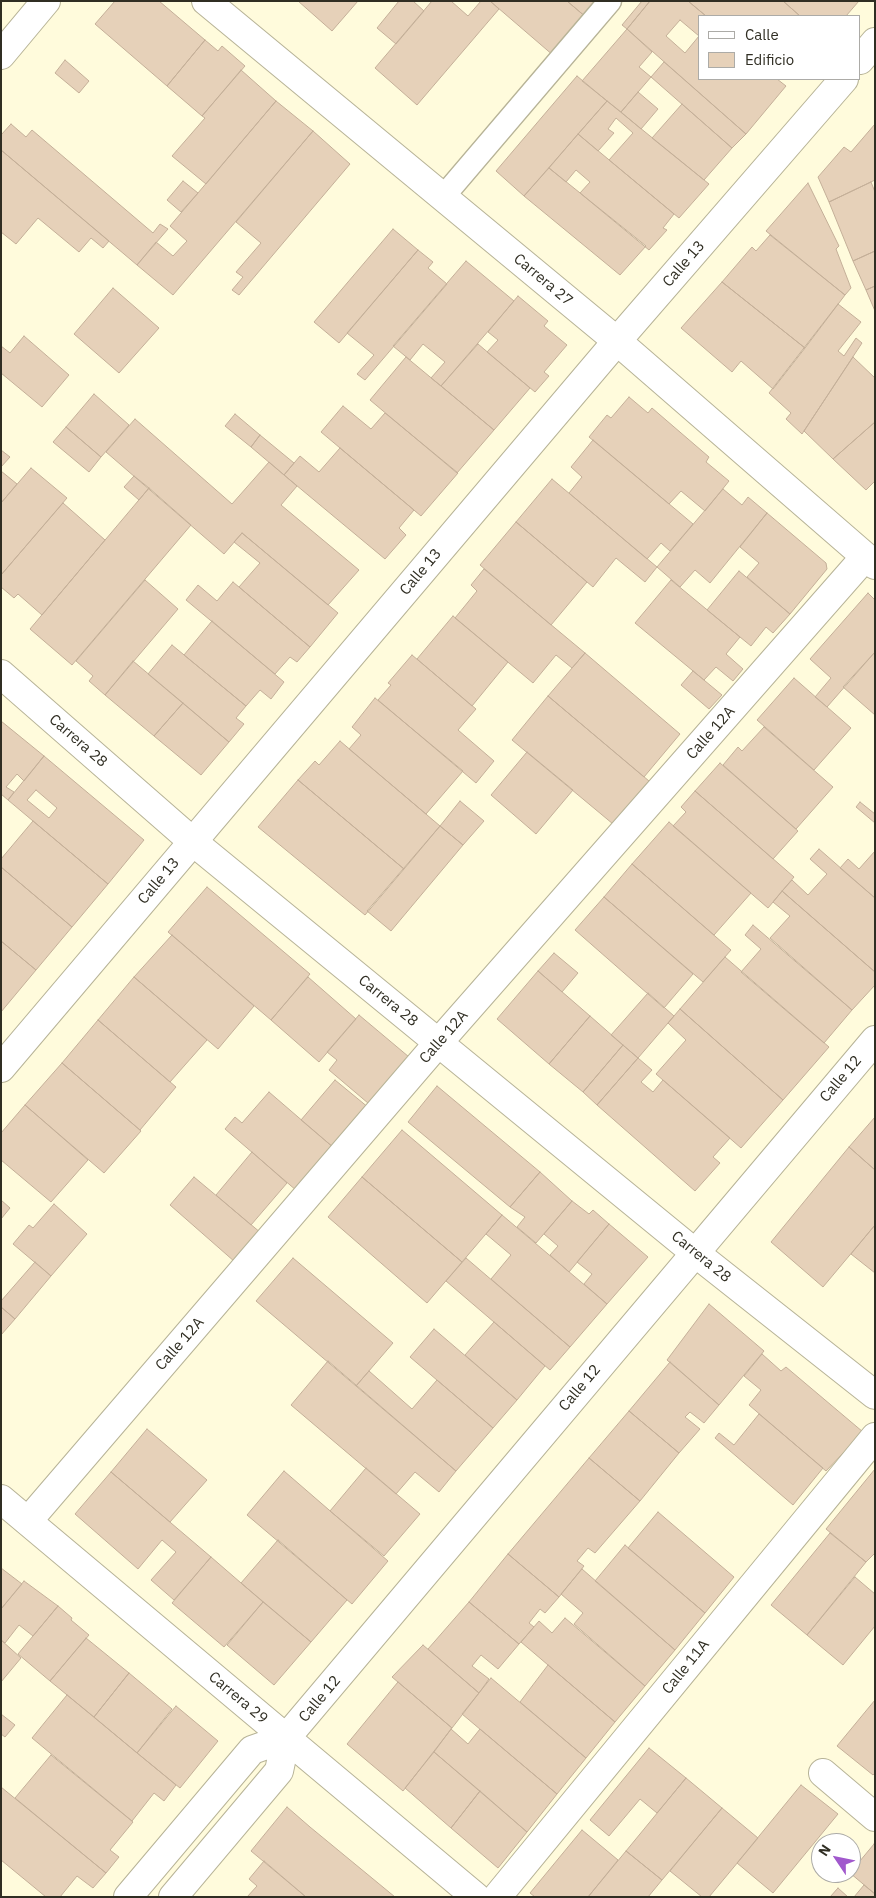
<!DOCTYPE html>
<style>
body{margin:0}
#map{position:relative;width:876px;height:1898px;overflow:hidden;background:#fffbdc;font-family:"IBM Plex Sans",sans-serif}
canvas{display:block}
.frame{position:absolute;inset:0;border:2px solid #302e23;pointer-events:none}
.legend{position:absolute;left:698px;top:15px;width:162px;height:65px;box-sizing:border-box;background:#fff;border:1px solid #acaba7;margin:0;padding:6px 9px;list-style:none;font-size:15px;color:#302e23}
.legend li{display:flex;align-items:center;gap:10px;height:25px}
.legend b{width:25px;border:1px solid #acaba7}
.north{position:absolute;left:811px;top:1833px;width:50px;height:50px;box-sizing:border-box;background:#fff;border:1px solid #acaba7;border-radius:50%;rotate:304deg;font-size:14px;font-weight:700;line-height:20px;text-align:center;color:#302e23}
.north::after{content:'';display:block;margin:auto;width:18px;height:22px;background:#a159cd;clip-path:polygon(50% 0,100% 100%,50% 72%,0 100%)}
</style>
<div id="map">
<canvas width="876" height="1898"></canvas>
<div class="frame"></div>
<ul class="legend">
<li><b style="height:6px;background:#fff"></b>Calle</li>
<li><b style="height:14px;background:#e6d1b9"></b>Edificio</li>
</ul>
<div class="north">N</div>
</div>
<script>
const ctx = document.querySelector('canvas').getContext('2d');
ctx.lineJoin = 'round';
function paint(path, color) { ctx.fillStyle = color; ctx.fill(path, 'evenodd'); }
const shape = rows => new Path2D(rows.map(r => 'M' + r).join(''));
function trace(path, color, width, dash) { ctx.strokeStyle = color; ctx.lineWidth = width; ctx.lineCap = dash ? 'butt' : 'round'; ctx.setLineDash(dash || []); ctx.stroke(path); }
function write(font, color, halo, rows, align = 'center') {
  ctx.font = font + ' "IBM Plex Sans",sans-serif'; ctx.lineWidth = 4; ctx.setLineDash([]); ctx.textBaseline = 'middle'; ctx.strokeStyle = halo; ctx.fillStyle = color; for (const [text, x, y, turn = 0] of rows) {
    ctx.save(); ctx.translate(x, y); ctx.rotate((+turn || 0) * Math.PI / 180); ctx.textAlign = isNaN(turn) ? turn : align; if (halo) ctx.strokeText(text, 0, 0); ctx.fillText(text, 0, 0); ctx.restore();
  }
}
const building = shape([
 [115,1,159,1,205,40,167,86,95,24,115,1],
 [298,1,358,1,332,31,298,1],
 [399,1,413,1,424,11,396,44,377,28,399,1],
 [432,1,451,1,468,16,481,1,490,1,499,9,417,105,375,68,432,1],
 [490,1,567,1,587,18,554,56,490,1],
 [567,1,602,1,587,18,567,1],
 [642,1,650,1,627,29,622,25,642,1],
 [650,1,688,1,706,16,700,16,700,79,777,79,786,86,746,134,627,29,650,1],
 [680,20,699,36,685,53,666,36,680,20],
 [688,1,783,1,800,16,706,16,688,1],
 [783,1,859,1,846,16,800,16,783,1],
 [627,29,652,52,639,67,651,77,621,112,582,81,627,29],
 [205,40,218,51,222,46,245,66,202,116,167,86,205,40],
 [65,60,89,81,79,93,55,73,65,60],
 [664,62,746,134,732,148,651,77,664,62],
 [241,70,276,101,206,184,172,156,205,118,202,116,241,70],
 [577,76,607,101,524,196,496,171,577,76],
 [638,92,658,109,641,129,621,112,638,92],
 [276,101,313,131,173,295,137,265,156,242,173,256,187,241,170,226,276,101],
 [607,101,709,184,679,218,609,160,633,133,616,118,608,129,614,133,598,151,578,134,607,101],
 [682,104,732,148,704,180,652,138,682,104],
 [11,124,26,137,32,130,153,233,160,224,168,229,137,265,1,150,1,135,11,124],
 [875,124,875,180,829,202,818,177,844,147,851,152,875,124],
 [313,131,350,164,239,295,232,290,243,277,236,272,261,243,236,222,313,131],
 [578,134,674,214,663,228,667,230,649,250,580,193,590,182,576,170,566,182,549,168,578,134],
 [1,150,109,241,103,248,91,238,79,252,38,218,16,244,1,232,1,150],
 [549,168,646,246,620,275,524,196,549,168],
 [183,181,198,193,181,212,167,200,183,181],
 [871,182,875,192,875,251,853,261,829,202,871,182],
 [808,183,839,246,836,249,851,288,845,295,766,231,808,183],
 [393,229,418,250,339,343,314,322,393,229],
 [770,235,845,295,805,348,722,282,752,247,756,251,770,235],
 [418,250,433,262,428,268,447,284,365,380,357,374,374,355,347,333,418,250],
 [875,251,875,286,866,290,853,261,875,251],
 [466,261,514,301,441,386,431,378,445,362,423,344,410,360,393,346,466,261],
 [722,282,805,348,773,389,741,361,732,372,681,328,722,282],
 [875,286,875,311,866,290,875,286],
 [113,288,159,328,119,373,74,334,113,288],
 [518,296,548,321,544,326,567,345,544,372,549,376,535,392,487,352,498,340,488,332,518,296],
 [838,304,861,322,838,351,844,356,856,338,862,343,802,434,786,419,791,413,769,393,838,304],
 [24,336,69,375,42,407,1,373,1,346,10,353,24,336],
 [478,344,530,388,494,430,441,386,478,344],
 [406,357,494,430,457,473,370,400,406,357],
 [853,357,875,378,875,422,833,459,804,431,853,357],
 [94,394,129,425,101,457,66,427,94,394],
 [629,397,648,413,652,408,709,457,706,462,729,481,705,511,681,491,669,504,589,437,607,415,611,418,629,397],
 [343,406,371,429,385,413,458,473,421,516,321,432,343,406],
 [235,414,260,435,251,447,225,426,235,414],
 [135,419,232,504,269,462,297,486,281,505,359,570,328,605,242,533,224,554,106,452,135,419],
 [875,422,875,481,866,490,833,459,875,422],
 [66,427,101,457,89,472,53,442,66,427],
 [260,435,294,463,284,475,251,447,260,435],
 [593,440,693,524,670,551,661,543,647,559,569,493,582,477,571,467,593,440],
 [340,448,414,510,399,528,406,535,385,559,284,475,300,456,319,472,340,448],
 [1,450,10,457,1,467,1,450],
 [31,468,67,498,1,575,1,503,31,468],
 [1,471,17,484,1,503,1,471],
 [134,476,149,488,139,500,124,487,134,476],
 [552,479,657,567,645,582,616,558,593,587,516,522,552,479],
 [149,488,191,525,72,665,30,629,149,488],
 [723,489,742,505,748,497,767,513,710,583,695,570,680,587,657,567,723,489],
 [63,503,105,540,42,615,18,594,14,598,1,587,1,575,63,503],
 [767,513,826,563,827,569,790,614,747,577,759,563,740,547,767,513],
 [516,522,587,582,551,625,480,565,516,522],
 [242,533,338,613,310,647,239,587,260,563,234,542,242,533],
 [484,569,585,653,572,668,556,655,533,683,455,618,477,591,471,585,484,569],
 [739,571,790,614,773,633,766,627,751,646,707,610,739,571],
 [145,580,178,609,105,695,89,681,93,676,76,661,145,580],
 [671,580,740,637,726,654,743,669,733,681,716,667,704,680,635,623,671,580],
 [233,582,310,647,297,662,290,657,275,674,186,600,198,585,217,601,233,582],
 [868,593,875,600,875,652,827,707,815,697,831,678,810,659,868,593],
 [453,616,508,662,472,706,417,659,453,616],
 [212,621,284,682,271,699,260,690,246,706,184,655,212,621],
 [172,645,246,706,236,718,244,724,229,742,148,674,172,645],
 [875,652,875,715,843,687,875,652],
 [585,653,680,734,644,777,548,696,585,653],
 [412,655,476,709,458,730,494,761,476,783,378,700,391,685,388,683,412,655],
 [133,661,183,703,154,736,105,695,133,661],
 [693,671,722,695,709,709,681,685,693,671],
 [794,678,851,728,814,770,757,720,794,678],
 [548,696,649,781,637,795,639,797,613,824,512,740,548,696],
 [375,698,463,771,426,814,349,749,361,735,352,727,375,698],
 [183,703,229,742,201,775,154,736,183,703],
 [1,721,44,756,24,781,17,774,6,787,14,792,8,800,1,794,1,721],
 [764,727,833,787,796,829,723,765,738,747,742,751,764,727],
 [340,741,440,826,404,869,298,780,315,761,319,765,340,741],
 [527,752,573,790,536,834,491,795,527,752],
 [44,756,144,840,108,884,8,800,44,756],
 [36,790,57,808,49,818,27,800,36,790],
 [720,763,798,831,773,859,695,791,720,763],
 [298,780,404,869,365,915,258,827,298,780],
 [695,791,794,877,768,908,673,826,686,812,681,807,695,791],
 [460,801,484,821,463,845,440,826,460,801],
 [860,802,875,814,875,823,856,807,860,802],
 [33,821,108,884,72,927,1,867,1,859,33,821],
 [669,822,751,893,714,935,632,864,669,822],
 [440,826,463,845,391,931,367,911,440,826],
 [819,849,875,898,875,972,782,891,792,880,808,895,827,874,810,859,819,849],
 [875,851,875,898,840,868,848,859,859,869,875,851],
 [632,864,731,950,703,982,604,897,632,864],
 [1,867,72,927,36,970,1,941,1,867],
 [207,887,310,974,271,1020,168,932,207,887],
 [782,891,875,972,875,985,852,1010,770,938,790,916,773,902,782,891],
 [604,897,693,974,664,1008,575,930,604,897],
 [753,925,852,1010,824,1043,741,972,761,949,745,935,753,925],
 [172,935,254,1006,218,1049,134,977,172,935],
 [1,941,36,970,1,1012,1,941],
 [554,953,578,973,562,992,538,971,554,953],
 [725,957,829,1047,783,1100,680,1009,725,957],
 [538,971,590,1016,549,1064,497,1019,538,971],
 [134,977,207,1040,170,1082,98,1020,134,977],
 [308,977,356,1019,319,1062,271,1020,308,977],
 [648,993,674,1016,638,1058,611,1035,648,993],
 [680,1009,783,1100,741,1148,656,1074,686,1040,668,1023,680,1009],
 [359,1015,415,1062,375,1109,329,1070,337,1060,327,1052,359,1015],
 [590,1016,623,1045,583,1092,549,1064,590,1016],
 [98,1020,176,1087,140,1130,62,1063,98,1020],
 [623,1045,638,1058,597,1105,583,1092,623,1045],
 [638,1058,652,1070,641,1082,653,1092,663,1080,730,1138,713,1157,720,1163,695,1191,597,1105,638,1058],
 [62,1063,141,1131,104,1173,25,1105,62,1063],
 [335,1080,369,1108,334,1148,301,1120,335,1080],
 [437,1086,540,1172,510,1207,408,1122,437,1086],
 [269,1092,334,1148,297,1191,225,1129,235,1117,242,1123,269,1092],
 [25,1105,88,1160,51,1202,1,1160,1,1133,25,1105],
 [875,1117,875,1170,849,1147,875,1117],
 [402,1130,502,1215,462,1262,362,1177,402,1130],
 [849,1147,875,1170,875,1225,823,1287,771,1242,849,1147],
 [252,1152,287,1183,251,1225,216,1195,252,1152],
 [540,1172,572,1201,536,1243,517,1227,525,1217,510,1207,540,1172],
 [194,1177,261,1233,235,1262,170,1205,194,1177],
 [362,1177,462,1262,427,1303,328,1217,362,1177],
 [1,1200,10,1208,1,1219,1,1200],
 [572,1201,589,1214,593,1210,609,1224,569,1272,550,1255,558,1246,544,1234,572,1201],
 [54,1204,87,1234,51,1276,13,1244,29,1225,33,1228,54,1204],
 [502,1215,607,1304,570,1347,491,1279,511,1255,486,1234,502,1215],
 [609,1224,648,1257,607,1304,584,1284,592,1274,577,1262,609,1224],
 [875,1225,875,1273,851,1254,875,1225],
 [293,1258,393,1343,356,1386,256,1301,293,1258],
 [466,1258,570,1347,550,1370,446,1281,466,1258],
 [35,1262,51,1276,15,1319,1,1307,1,1301,35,1262],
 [709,1304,764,1351,719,1405,667,1360,709,1304],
 [1,1307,15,1319,1,1335,1,1307],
 [494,1322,545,1366,517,1400,465,1355,494,1322],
 [434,1329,517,1400,493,1428,410,1357,434,1329],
 [762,1354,781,1371,786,1367,863,1432,826,1471,749,1405,761,1390,744,1376,762,1354],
 [328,1361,456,1471,439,1492,415,1472,396,1494,291,1405,328,1361],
 [670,1362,719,1405,704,1423,690,1412,685,1417,700,1429,679,1453,629,1411,670,1362],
 [369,1371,412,1409,437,1380,493,1428,456,1471,356,1386,369,1371],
 [629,1411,679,1453,640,1501,589,1458,629,1411],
 [759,1414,823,1468,793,1505,715,1438,719,1433,734,1445,759,1414],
 [147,1429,207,1480,170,1522,111,1472,147,1429],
 [589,1458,640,1501,595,1553,588,1548,577,1561,584,1566,559,1597,508,1554,589,1458],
 [366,1468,420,1514,384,1556,330,1511,366,1468],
 [875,1469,875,1553,866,1562,826,1529,875,1469],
 [284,1471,388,1561,352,1604,247,1515,284,1471],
 [111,1472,211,1557,174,1600,151,1580,176,1552,162,1540,138,1569,75,1514,111,1472],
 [658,1512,734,1577,705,1613,628,1548,658,1512],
 [830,1533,866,1562,807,1635,771,1605,830,1533],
 [278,1540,347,1600,311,1642,241,1583,278,1540],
 [625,1545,705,1613,675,1650,595,1581,625,1545],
 [508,1554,559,1597,545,1613,540,1609,529,1623,534,1627,519,1644,469,1602,508,1554],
 [211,1557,263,1602,224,1647,172,1603,211,1557],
 [1,1568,22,1584,1,1609,1,1568],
 [582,1569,675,1650,645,1686,574,1624,583,1613,561,1594,582,1569],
 [855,1577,875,1594,875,1626,843,1665,807,1635,855,1577],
 [24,1581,58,1606,33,1636,19,1625,5,1643,1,1640,1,1609,24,1581],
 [263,1602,311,1642,274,1685,227,1645,263,1602],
 [469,1602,519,1644,498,1669,481,1655,472,1666,489,1679,479,1693,428,1649,469,1602],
 [58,1606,72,1618,71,1620,89,1635,50,1681,18,1654,58,1606],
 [565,1618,645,1686,615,1722,521,1642,539,1621,552,1633,565,1618],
 [86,1638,129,1673,94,1717,50,1681,86,1638],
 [1,1640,21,1658,1,1682,1,1640],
 [423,1645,479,1693,452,1728,392,1677,423,1645],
 [548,1665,615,1722,586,1758,520,1702,548,1665],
 [129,1673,172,1709,137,1753,94,1717,129,1673],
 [491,1678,586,1758,557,1794,462,1714,491,1678],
 [398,1682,452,1728,403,1791,347,1744,398,1682],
 [67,1695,176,1785,164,1801,154,1793,132,1821,32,1738,67,1695],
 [875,1700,875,1773,873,1775,837,1746,875,1700],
 [176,1706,218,1741,180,1788,137,1753,176,1706],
 [1,1714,15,1725,5,1737,1,1734,1,1714],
 [451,1729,468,1744,480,1729,557,1794,527,1832,434,1752,451,1729],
 [649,1748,686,1778,657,1813,640,1799,609,1836,590,1820,649,1748],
 [434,1752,480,1791,451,1828,405,1788,434,1752],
 [51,1755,133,1822,110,1850,119,1857,106,1873,15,1798,51,1755],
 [686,1778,722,1808,662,1880,626,1851,686,1778],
 [801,1785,838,1814,773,1893,737,1863,801,1785],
 [1,1787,106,1873,93,1888,77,1876,60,1897,46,1897,1,1860,1,1787],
 [480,1791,527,1832,498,1868,451,1828,480,1791],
 [287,1807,310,1827,395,1897,306,1897,251,1851,287,1807],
 [722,1808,758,1838,709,1897,702,1897,670,1871,722,1808],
 [582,1830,618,1860,588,1897,535,1897,530,1893,582,1830],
 [874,1844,875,1845,875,1894,850,1873,874,1844],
 [626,1851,662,1880,648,1897,588,1897,626,1851],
 [264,1861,306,1897,247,1897,257,1886,249,1879,264,1861],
 [864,1885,875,1894,875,1897,854,1897,864,1885],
 [838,1888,848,1897,830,1897,838,1888]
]);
const lane = shape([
 [443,197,610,1]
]);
const street = shape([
 [206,1,617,341,875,565],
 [1,674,192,841,694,1252,875,1395],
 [28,1521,439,1042,865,557],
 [286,1738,476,1897],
 [823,1773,875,1817],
 [497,1897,875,1437]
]);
const secondary = shape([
 [1,55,46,1],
 [860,60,875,42],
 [1,1068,617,341,844,79],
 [1,1499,286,1738],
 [128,1897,252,1750,286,1738],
 [173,1897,279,1771,286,1738,875,1040]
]);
const streetNames = [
 ["Calle 13",684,264,-49],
 ["Carrera 27",543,280,40],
 ["Calle 13",421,572,-50],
 ["Calle 12A",711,733,-49],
 ["Carrera 28",78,741,41],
 ["Calle 13",159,881,-50],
 ["Carrera 28",388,1001,39],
 ["Calle 12A",444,1037,-49],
 ["Calle 12",841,1079,-50],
 ["Carrera 28",701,1257,39],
 ["Calle 12A",180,1344,-49],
 ["Calle 12",580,1388,-50],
 ["Calle 11A",686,1667,-51],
 ["Carrera 29",238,1698,40],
 ["Calle 12",320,1699,-50]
];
paint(building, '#e6d1b9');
trace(building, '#c4af98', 1);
trace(lane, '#b7b397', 25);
trace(street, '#b7b397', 30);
trace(secondary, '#b7b397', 30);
trace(lane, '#fff', 22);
trace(street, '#fff', 28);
trace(secondary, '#fff', 28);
write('15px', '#302e23', '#fff', streetNames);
</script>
